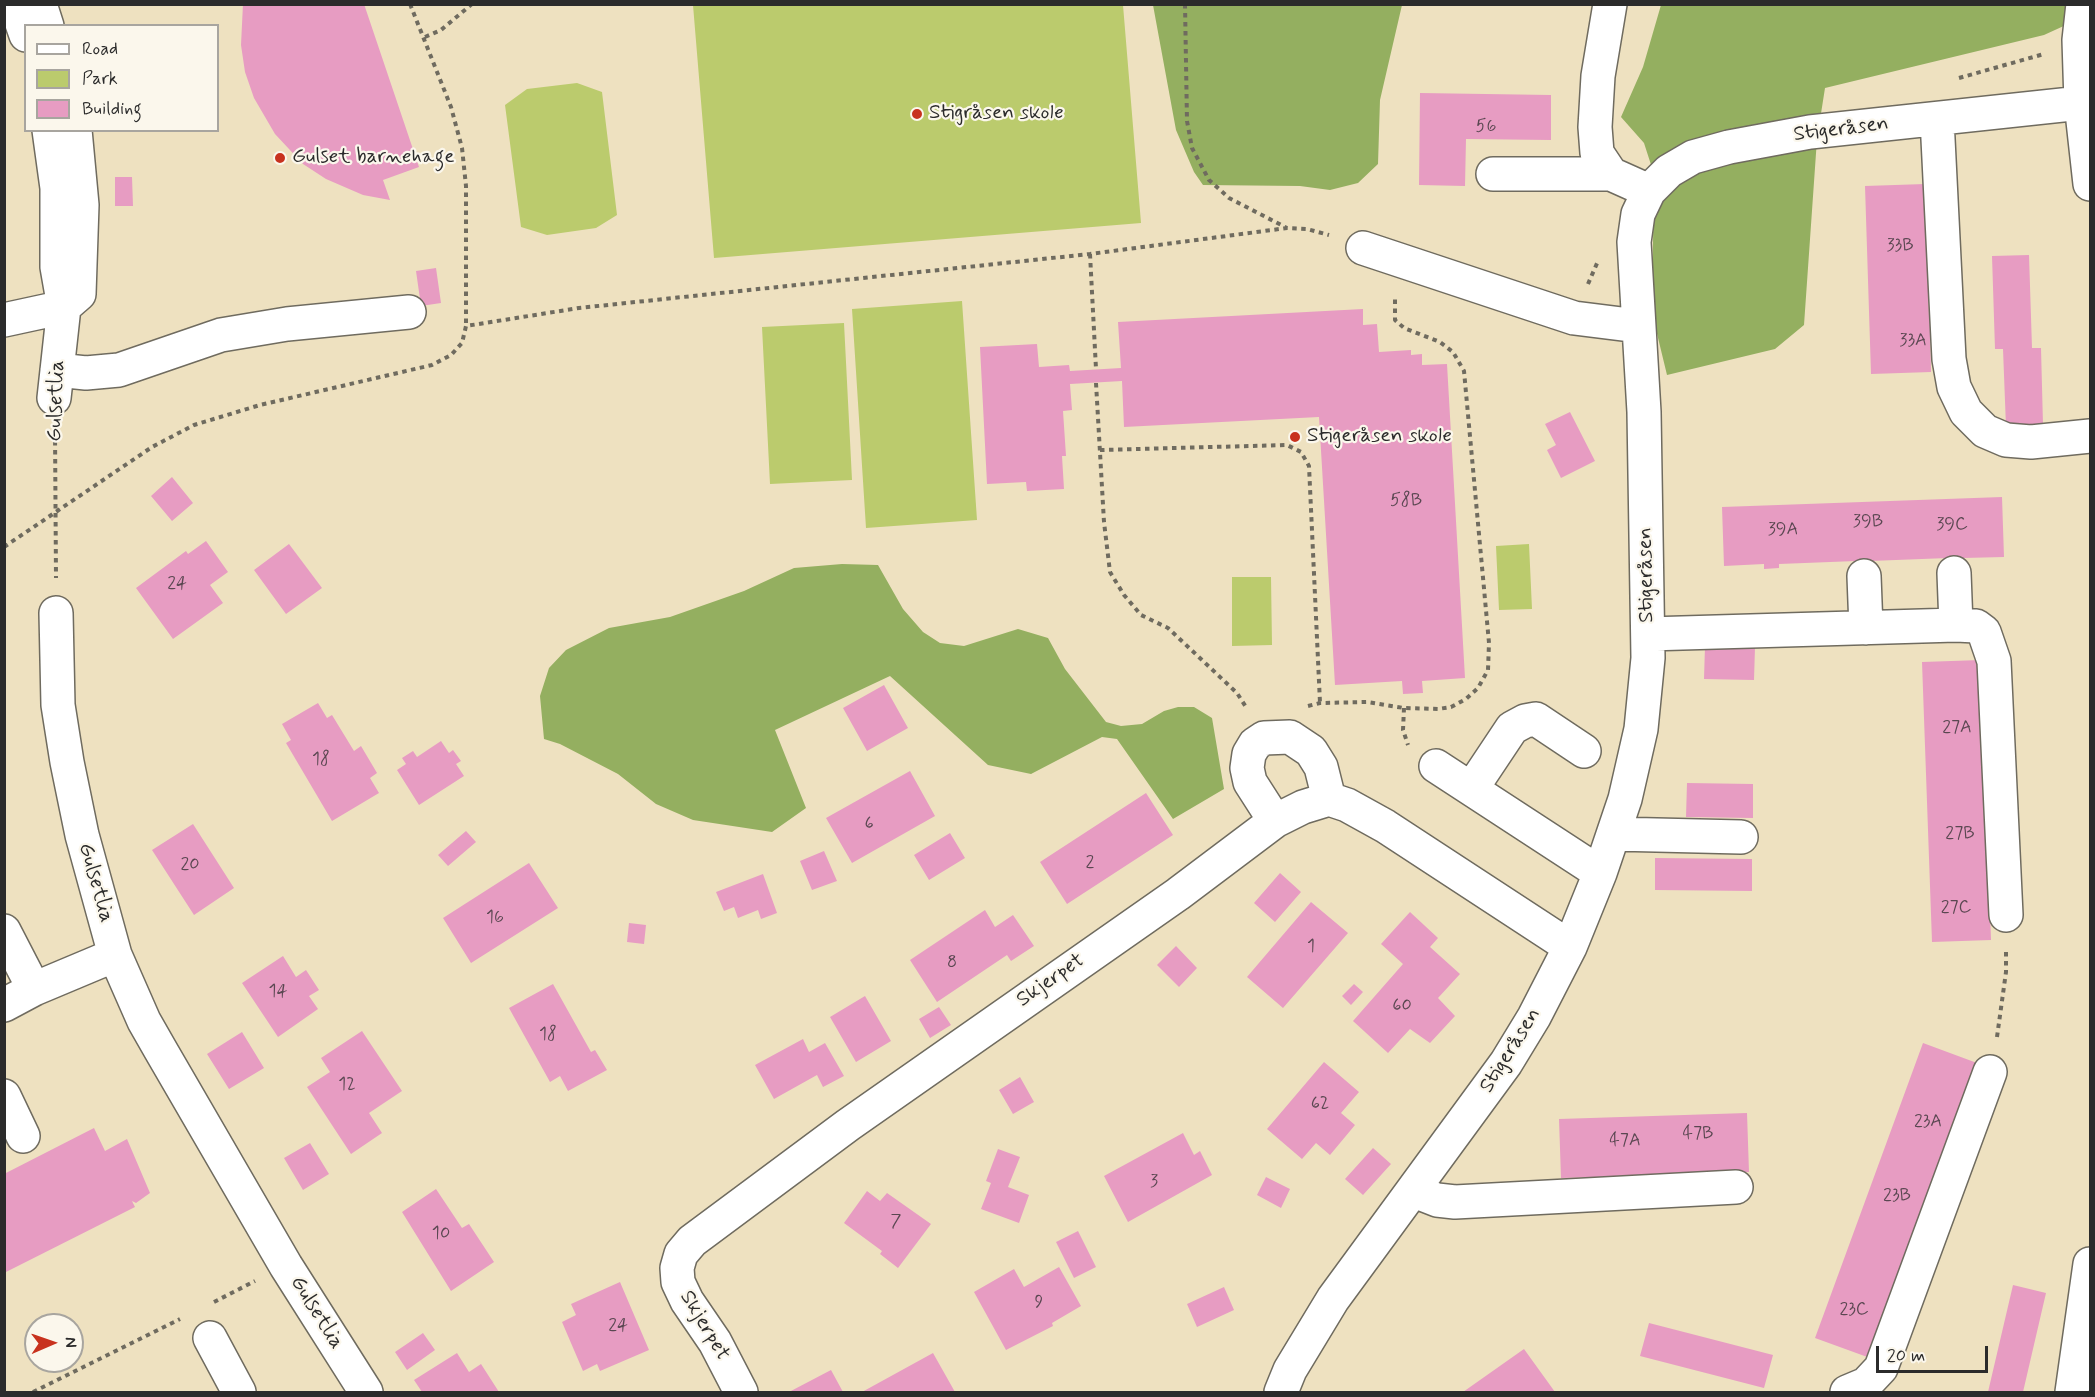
<!DOCTYPE html>
<meta charset="utf-8">
<style>
body{margin:0}
#map{position:relative;width:2095px;height:1397px;overflow:hidden;background:#eee1c0;font-family:Mynerve,sans-serif}
canvas{display:block}
.frame{position:absolute;inset:0;border:6px solid #2b2b2b;pointer-events:none}
.legend{position:absolute;left:24px;top:24px;width:195px;height:108px;box-sizing:border-box;background:#fbf7ec;border:2px solid #a8a59f;margin:0;padding:8px 10px;list-style:none;font-size:18px;color:#2b2b2b}
.legend li{display:flex;align-items:center;gap:12px;height:30px}
.legend b{width:30px;border:2px solid #a8a59f}
.north{position:absolute;left:24px;top:1313px;width:60px;height:60px;box-sizing:border-box;background:#fbf7ec;border:2px solid #a8a59f;border-radius:50%;rotate:88deg;font-size:16px;font-weight:700;line-height:24px;text-align:center;color:#2b2b2b}
.north::after{content:'';display:block;margin:auto;width:21px;height:27px;background:#c8321e;clip-path:polygon(50% 0,100% 100%,50% 72%,0 100%)}
.scale{position:absolute;left:1876px;top:1346px;width:112px;height:27px;box-sizing:border-box;border:3px solid #2b2b2b;border-top:0;padding-left:8px;font-size:18px;line-height:21px;white-space:nowrap;color:#2b2b2b;-webkit-text-stroke:4px #fbf7ec;paint-order:stroke}
</style>
<div id="map">
<canvas width="2095" height="1397"></canvas>
<div class="frame"></div>
<ul class="legend">
<li><b style="height:8px;background:#fff"></b>Road</li>
<li><b style="height:16px;background:#bbcb6d"></b>Park</li>
<li><b style="height:16px;background:#e79cc2"></b>Building</li>
</ul>
<div class="north">N</div>
<div class="scale">20 m</div>
</div>
<script>
const ctx = document.querySelector('canvas').getContext('2d');
ctx.lineJoin = 'round';
function paint(path, color) { ctx.fillStyle = color; ctx.fill(path, 'evenodd'); }
const shape = rows => new Path2D(rows.map(r => 'M' + r).join(''));
function trace(path, color, width, dash) { ctx.strokeStyle = color; ctx.lineWidth = width; ctx.lineCap = dash ? 'butt' : 'round'; ctx.setLineDash(dash || []); ctx.stroke(path); }
function write(font, color, halo, rows, align = 'center') {
  ctx.font = font + ' Mynerve,sans-serif'; ctx.lineWidth = 4.5; ctx.setLineDash([]); ctx.textBaseline = 'middle'; ctx.strokeStyle = halo; ctx.fillStyle = color; for (const [text, x, y, turn = 0] of rows) {
    ctx.save(); ctx.translate(x, y); ctx.rotate((+turn || 0) * Math.PI / 180); ctx.textAlign = isNaN(turn) ? turn : align; if (halo) ctx.strokeText(text, 0, 0); ctx.fillText(text, 0, 0); ctx.restore();
  }
}
const green = shape([
 [693,5,1123,5,1141,223,714,258],
 [577,83,602,92,617,215,596,228,547,235,521,227,505,105,527,89],
 [962,301,977,520,866,528,852,309],
 [844,323,852,480,770,484,762,327],
 [1529,544,1532,609,1499,610,1496,546],
 [1232,577,1271,577,1272,645,1232,646]
]);
const forest = shape([
 [1153,5,1402,5,1380,100,1378,164,1358,183,1330,190,1300,186,1203,185,1194,172,1176,130],
 [1661,5,2090,5,2090,14,2044,35,1825,88,1817,139,1804,325,1775,349,1667,375,1652,313,1654,174,1644,143,1621,117,1643,67],
 [842,564,878,565,903,609,923,632,940,643,964,646,1018,629,1048,638,1065,669,1106,722,1121,726,1142,724,1164,711,1178,707,1194,707,1212,718,1224,789,1173,819,1117,739,1102,737,1031,774,988,765,890,676,775,730,806,808,772,832,693,820,656,804,618,774,560,744,544,739,540,696,549,668,566,650,609,628,670,617,744,591,794,568]
]);
const building = shape([
 [243,4,364,4,419,167,383,180,390,200,363,195,326,179,303,164,275,134,254,98,245,72,241,45],
 [1420,93,1551,95,1551,140,1466,139,1465,186,1419,185],
 [115,177,132,177,133,206,115,206],
 [1925,184,1929,317,1934,317,1935,331,1930,331,1931,372,1871,374,1865,186],
 [2029,255,2032,348,2041,348,2043,425,2006,427,2003,349,1995,349,1992,256],
 [436,268,441,303,421,306,416,271],
 [1363,309,1363,325,1377,324,1379,352,1411,350,1411,355,1422,354,1422,365,1447,364,1465,678,1422,681,1423,693,1403,694,1402,681,1335,685,1319,417,1124,427,1122,381,1070,384,1072,410,1063,411,1066,456,1062,456,1064,489,1027,491,1026,482,987,484,980,347,1037,344,1039,367,1069,365,1070,371,1121,368,1118,322],
 [1570,412,1595,461,1561,478,1547,450,1556,445,1545,424],
 [172,477,193,503,172,521,151,496],
 [2002,497,2004,557,1963,558,1963,563,1948,558,1870,561,1870,566,1856,566,1856,561,1779,564,1779,568,1764,569,1764,564,1724,566,1722,507],
 [206,541,228,572,210,585,223,603,173,639,136,588,186,551,188,554],
 [289,544,322,588,286,614,254,570],
 [1705,646,1755,647,1754,680,1704,679],
 [1981,660,1991,940,1932,942,1922,662],
 [884,685,908,728,867,751,843,708],
 [318,703,327,718,332,715,354,751,361,746,377,773,370,778,379,793,332,821,286,743,291,740,282,724],
 [441,741,449,753,453,750,461,761,456,764,464,776,419,805,397,770,406,764,402,758,413,751,417,757],
 [910,771,935,816,852,863,826,818],
 [1687,783,1753,784,1753,818,1686,817],
 [1146,793,1173,835,1067,904,1040,862],
 [193,824,234,888,194,915,152,850],
 [466,831,476,842,448,866,438,855],
 [950,833,965,858,929,880,914,855],
 [824,851,837,881,812,890,800,861],
 [1655,858,1752,859,1752,891,1655,890],
 [529,863,558,908,471,963,443,918],
 [1280,873,1301,892,1275,922,1254,903],
 [763,874,777,913,761,919,758,910,738,918,734,907,724,911,716,892],
 [1311,902,1348,933,1283,1008,1247,977],
 [985,910,995,927,1013,915,1034,946,1011,961,1007,955,937,1002,910,960],
 [1410,912,1438,938,1430,947,1460,974,1438,998,1455,1016,1430,1043,1410,1029,1388,1053,1353,1021,1403,964,1381,944],
 [629,923,646,925,644,944,627,942],
 [1176,946,1197,968,1179,987,1157,965],
 [283,956,296,977,306,970,319,990,309,996,318,1009,278,1037,242,983],
 [553,984,591,1052,595,1050,607,1070,568,1091,560,1076,550,1082,509,1008],
 [1354,984,1363,992,1351,1005,1342,996],
 [865,996,891,1041,856,1062,830,1017],
 [939,1007,951,1025,930,1038,919,1019],
 [362,1031,402,1091,369,1113,382,1133,351,1154,307,1087,330,1072,321,1058],
 [242,1032,264,1068,229,1089,207,1054],
 [803,1039,809,1052,825,1043,844,1076,823,1087,817,1075,774,1099,755,1065],
 [1923,1043,1977,1063,1870,1358,1815,1338],
 [1324,1062,1359,1092,1341,1113,1355,1125,1330,1155,1316,1143,1302,1159,1267,1129],
 [1020,1077,1034,1102,1013,1114,999,1090],
 [1747,1113,1749,1172,1616,1176,1616,1181,1602,1182,1602,1177,1561,1178,1559,1119],
 [94,1128,105,1151,127,1139,150,1193,136,1203,132,1201,135,1207,4,1273,4,1174],
 [1183,1133,1194,1155,1200,1151,1212,1175,1128,1222,1104,1176],
 [310,1143,329,1174,303,1190,284,1158],
 [1373,1148,1391,1164,1363,1195,1345,1179],
 [998,1149,1020,1157,1008,1187,1029,1195,1019,1223,981,1209,991,1183,986,1181],
 [1266,1177,1290,1189,1281,1208,1257,1195],
 [436,1189,462,1228,469,1224,494,1262,451,1291,402,1212],
 [867,1191,880,1201,887,1193,931,1224,898,1268,880,1254,882,1251,844,1223],
 [1078,1231,1096,1267,1074,1278,1056,1242],
 [1059,1267,1081,1306,1052,1323,1053,1326,1006,1350,974,1292,1014,1269,1024,1287],
 [620,1282,649,1350,600,1371,597,1364,583,1371,562,1322,576,1315,571,1304],
 [2013,1285,2046,1293,2023,1392,1988,1392],
 [1224,1287,1234,1310,1197,1327,1187,1304],
 [1649,1323,1773,1355,1764,1388,1640,1356],
 [423,1333,435,1350,407,1370,395,1352],
 [1524,1349,1555,1392,1463,1392],
 [457,1353,469,1372,481,1364,499,1392,422,1392,414,1380],
 [933,1353,955,1392,862,1392],
 [831,1370,843,1392,789,1392]
]);
const path = shape([
 [410,4,451,107,462,148,466,186,466,326],
 [1185,4,1187,121,1192,148,1209,180,1229,198,1287,228],
 [425,37,441,30,472,4],
 [1959,78,2044,54],
 [1090,254,1096,369],
 [1588,284,1598,261],
 [1096,383,1104,522,1110,572,1124,595,1141,615,1168,628,1237,693,1246,707],
 [55,432,56,578],
 [1100,450,1287,445,1301,452,1309,466,1320,703],
 [4,547,152,447,194,425,260,405,432,365,451,355,462,343,466,326,579,308,1090,254,1287,228,1307,229,1329,235],
 [1308,706,1320,703,1367,702,1404,708,1438,709,1451,707,1466,699,1478,688,1488,670,1489,643,1464,371,1453,352,1440,342,1404,328,1395,320,1395,297],
 [1404,708,1403,730,1408,745],
 [1997,1037,2006,972,2006,949],
 [214,1302,255,1281],
 [33,1392,180,1319]
]);
const minor = shape([
 [15,4,26,35],
 [40,4,47,26],
 [1610,4,1598,76,1595,127,1597,153,1611,174,1649,191],
 [2081,103,2079,40,2083,4],
 [1937,119,1949,359,1954,387,1966,412,1985,431,2006,440,2031,442,2090,436],
 [49,130,57,188,57,267,64,307,54,398],
 [1493,174,1611,174],
 [1363,248,1574,318,1638,326],
 [4,320,64,307,79,294,82,205,75,130],
 [57,370,86,373,119,370,221,335,287,324,409,312],
 [1954,573,1956,625],
 [1864,576,1866,628],
 [56,613,58,705,67,762,82,835,115,955,144,1021,160,1049,286,1266,366,1392],
 [1648,634,1956,625,1976,626,1984,632,1994,661,2006,915],
 [1436,766,1600,873],
 [1472,788,1512,728,1525,721,1536,719,1584,751],
 [1275,821,1250,782,1247,768,1249,754,1255,744,1264,738,1290,737,1311,751,1321,767,1329,799],
 [1614,834,1741,837],
 [4,931,34,989],
 [4,1005,34,989,115,955],
 [4,1096,23,1136],
 [1414,1191,1437,1200,1455,1202,1736,1187],
 [210,1338,239,1392],
 [741,1392,715,1342,687,1301,678,1282,677,1268,681,1254,692,1241,848,1125,1178,894,1275,821,1303,807,1329,799,1347,805,1385,826,1570,947],
 [1281,1392,1290,1370,1333,1299,1506,1063,1534,1017,1570,947,1600,873,1625,799,1641,729,1648,658,1644,412,1634,242,1638,214,1649,191,1669,171,1693,157,1729,147,1810,132,2081,103,2090,184],
 [1847,1392,1866,1384,1881,1368,1990,1072],
 [2072,1392,2090,1264]
]);
const markers = [
 [917,114,6,"#c8321e"],
 [280,158,6,"#c8321e"],
 [1295,437,6,"#c8321e"]
];
const numberNames = [
 ["56",1486,127],
 ["33B",1900,246],
 ["33A",1913,341],
 ["58B",1406,501],
 ["39B",1868,522],
 ["39C",1952,525],
 ["39A",1783,530],
 ["24",177,584],
 ["27A",1957,728],
 ["18",321,760],
 ["6",869,824],
 ["27B",1960,834],
 ["2",1090,863],
 ["20",190,865],
 ["27C",1956,908],
 ["16",495,918],
 ["1",1311,947],
 ["8",952,963],
 ["14",278,992],
 ["60",1402,1006],
 ["18",548,1035],
 ["12",347,1085],
 ["62",1320,1104],
 ["23A",1928,1122],
 ["47B",1698,1134],
 ["47A",1625,1141],
 ["3",1154,1182],
 ["23B",1897,1196],
 ["7",896,1222],
 ["10",441,1234],
 ["9",1039,1303],
 ["23C",1854,1310],
 ["24",618,1326]
];
const poiNames = [
 ["Stigråsen skole",929,114],
 ["Gulset barnehage",292,158],
 ["Stigeråsen skole",1307,437]
];
const streetNames = [
 ["Stigeråsen",1841,130,-7],
 ["Gulsetlia",57,401,-88],
 ["Stigeråsen",1647,575,-91],
 ["Gulsetlia",95,883,74],
 ["Skjerpet",1051,981,-35],
 ["Stigeråsen",1511,1051,-58],
 ["Gulsetlia",316,1313,58],
 ["Skjerpet",704,1326,59]
];
paint(green, '#bbcb6d');
paint(forest, '#94af60');
paint(building, '#e79cc2');
trace(minor, '#6f6b5f', 36);
trace(path, '#6f6b5f', 4, [4.5, 4.5]);
trace(minor, '#fff', 33);
for (const [x, y, r, color] of markers) { const dot = new Path2D(); dot.arc(x, y, r, 0, 2 * Math.PI); ctx.fillStyle = color; ctx.fill(dot); trace(dot, '#fbf7ec', 2); }
write('18px', '#5a4751', null, numberNames);
write('21px', '#2b2b2b', '#fbf7ec', poiNames, 'left');
write('21px', '#2b2b2b', '#fbf7ec', streetNames);
</script>
